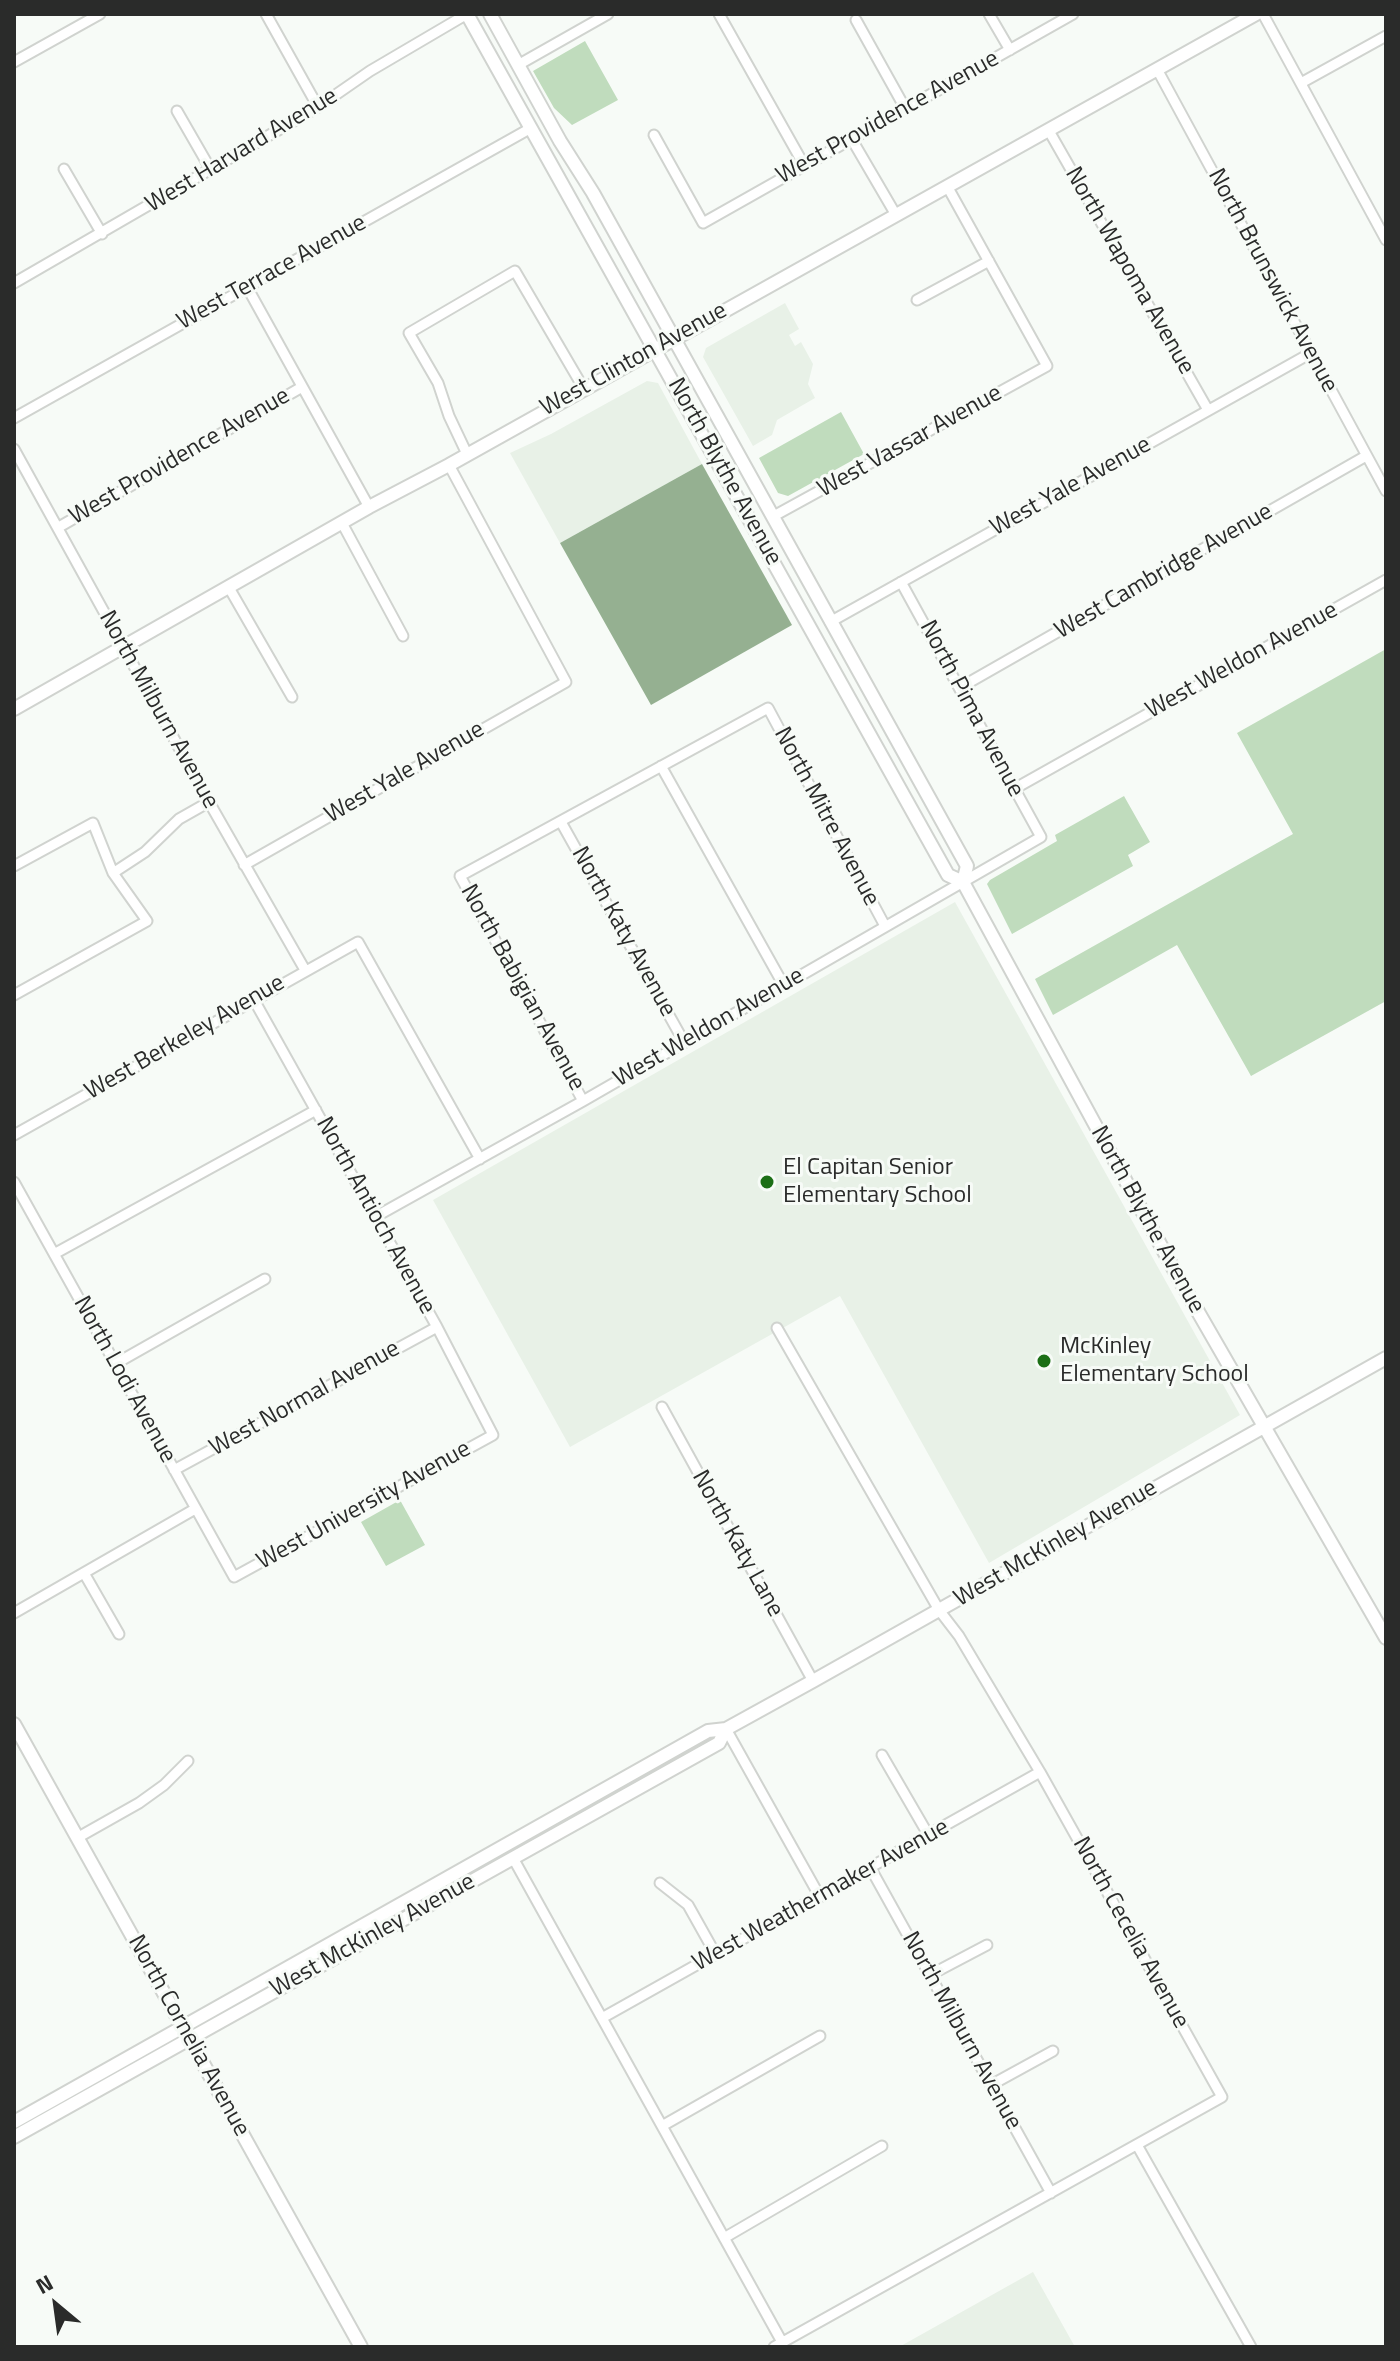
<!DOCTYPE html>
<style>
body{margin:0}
#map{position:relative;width:1400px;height:2361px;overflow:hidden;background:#f7fbf7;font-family:"Titillium Web",sans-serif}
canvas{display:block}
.frame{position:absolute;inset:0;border:16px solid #2a2b2a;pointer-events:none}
.north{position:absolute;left:16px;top:2265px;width:80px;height:80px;-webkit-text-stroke:6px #f7fbf7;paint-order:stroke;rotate:331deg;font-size:22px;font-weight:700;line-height:32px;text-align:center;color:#2a2b2a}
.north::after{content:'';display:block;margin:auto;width:28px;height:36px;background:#2a2b2a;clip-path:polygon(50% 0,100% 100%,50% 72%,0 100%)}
</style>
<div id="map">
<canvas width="1400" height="2361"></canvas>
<div class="frame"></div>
<div class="north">N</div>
</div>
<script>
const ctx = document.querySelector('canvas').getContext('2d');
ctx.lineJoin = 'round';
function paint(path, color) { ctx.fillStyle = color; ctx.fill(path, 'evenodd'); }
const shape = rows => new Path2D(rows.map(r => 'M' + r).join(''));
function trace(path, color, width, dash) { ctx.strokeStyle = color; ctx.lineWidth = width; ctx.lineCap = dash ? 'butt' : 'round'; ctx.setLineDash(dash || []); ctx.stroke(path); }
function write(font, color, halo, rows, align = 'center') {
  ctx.font = font + ' "Titillium Web",sans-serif'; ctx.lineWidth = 6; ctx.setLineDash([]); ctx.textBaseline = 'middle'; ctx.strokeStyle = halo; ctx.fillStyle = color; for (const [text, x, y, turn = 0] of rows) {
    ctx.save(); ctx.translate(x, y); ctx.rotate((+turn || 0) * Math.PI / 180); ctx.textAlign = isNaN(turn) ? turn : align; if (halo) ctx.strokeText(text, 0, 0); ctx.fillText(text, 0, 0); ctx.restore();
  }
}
const built = shape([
 [785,303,799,329,789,335,795,346,801,342,813,364,808,384,815,398,777,420,772,435,753,446,703,357,706,348],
 [647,381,658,383,702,464,560,543,510,453,551,434],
 [955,902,1240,1415,989,1563,840,1296,570,1447,433,1200],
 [1033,2272,1075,2347,899,2347]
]);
const green = shape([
 [585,41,618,100,572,125,554,108,533,71],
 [841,412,864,454,788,496,778,493,759,458],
 [1386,649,1386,1001,1251,1076,1177,945,1053,1015,1035,979,1293,834,1237,733],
 [1124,796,1150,842,1128,855,1133,866,1012,934,987,884,990,880,1057,841,1055,835],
 [400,1500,425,1545,386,1566,361,1522]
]);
const water = shape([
 [702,464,792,625,651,705,560,543]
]);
const street = shape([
 [266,14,318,107],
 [719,14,804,165],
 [989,14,1010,50],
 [1263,14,1386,240],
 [856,20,905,108],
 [14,62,100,14],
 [518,65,608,14],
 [1158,71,1386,491],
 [1301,83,1386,36],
 [177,111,211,170],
 [1049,131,1208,410],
 [654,135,703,223,1073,14],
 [851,138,896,215],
 [64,169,102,234],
 [14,283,318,107,370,71,467,14],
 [247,287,369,507],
 [917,300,989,261],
 [14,418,531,128],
 [14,449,209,802,305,970],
 [467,454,449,416,438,383,409,333,515,271,584,389],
 [772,517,1047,366,947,186],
 [342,523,403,636],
 [59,527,302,387],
 [228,586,292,697],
 [830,622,1311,353],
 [961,687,1366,456],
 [661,766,783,984],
 [1014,789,1386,580],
 [561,822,684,1042],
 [244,865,566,682,449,465],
 [14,866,93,823,113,873,147,921,14,995],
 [113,873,145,852,179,819,209,802],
 [583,1101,460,876,768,708,885,926],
 [14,1135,358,942,480,1159],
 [14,1182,234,1577,493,1435,437,1327,254,1000],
 [375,1217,583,1101,1041,837,901,582],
 [54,1254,316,1110],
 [115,1364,265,1279],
 [662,1407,813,1681],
 [174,1470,437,1327],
 [84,1573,119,1634],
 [14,1613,195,1509],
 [726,1729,820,1897],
 [882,1755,929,1836],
 [77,1838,139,1803,164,1785,188,1761],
 [513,1858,782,2342],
 [871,1869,1051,2193],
 [660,1883,688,1905,716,1955],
 [930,1975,987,1945],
 [602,2018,1040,1772],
 [991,2085,1053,2051],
 [662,2126,820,2036],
 [1137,2145,1251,2347],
 [724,2238,882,2146],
 [774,2347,1222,2097,1040,1772,959,1636,939,1610,777,1328]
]);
const secondary = shape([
 [467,14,948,875,963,882,1178,1277,1386,1638],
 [490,14,560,141,593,193,967,866,963,882],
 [14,709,369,507,449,465,1256,14],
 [14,1724,361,2347],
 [14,2122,708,1731,726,1729,813,1681,1386,1358],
 [14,2137,719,1743,726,1729]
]);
const markers = [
 [767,1182,8,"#1c6f16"],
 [1044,1361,8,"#1c6f16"]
];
const streetNames = [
 ["West Providence Avenue",888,118,-29],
 ["West Harvard Avenue",242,151,-31],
 ["North Wapoma Avenue",1129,271,60],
 ["West Terrace Avenue",272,273,-29],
 ["North Brunswick Avenue",1272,281,62],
 ["West Clinton Avenue",634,360,-29],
 ["West Vassar Avenue",910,442,-29],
 ["West Providence Avenue",180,457,-30],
 ["North Blythe Avenue",724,472,61],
 ["West Yale Avenue",1071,487,-29],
 ["West Cambridge Avenue",1164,572,-30],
 ["West Weldon Avenue",1242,661,-29],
 ["North Pima Avenue",971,709,62],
 ["North Milburn Avenue",158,710,61],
 ["West Yale Avenue",405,773,-30],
 ["North Mitre Avenue",826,817,62],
 ["North Katy Avenue",623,932,61],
 ["North Babigian Avenue",522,988,61],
 ["West Weldon Avenue",709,1028,-30],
 ["West Berkeley Avenue",185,1038,-30],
 ["North Antioch Avenue",375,1216,61],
 ["North Blythe Avenue",1147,1220,61],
 ["North Lodi Avenue",124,1380,61],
 ["West Normal Avenue",305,1399,-29],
 ["West University Avenue",364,1506,-29],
 ["North Katy Lane",737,1544,61],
 ["West McKinley Avenue",1056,1544,-30],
 ["West Weathermaker Avenue",821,1896,-29],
 ["North Cecelia Avenue",1130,1933,61],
 ["West McKinley Avenue",373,1936,-29],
 ["North Milburn Avenue",961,2031,61],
 ["North Cornelia Avenue",188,2036,61]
];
const poiNames = [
 ["El Capitan Senior",783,1168],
 ["Elementary School",783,1196],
 ["McKinley",1060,1347],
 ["Elementary School",1060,1375]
];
paint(built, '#e8f1e7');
paint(green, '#c0dcbd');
paint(water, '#95b091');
trace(street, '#d0d3cf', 13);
trace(secondary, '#d0d3cf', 16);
trace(street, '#fff', 9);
trace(secondary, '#fff', 12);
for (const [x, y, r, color] of markers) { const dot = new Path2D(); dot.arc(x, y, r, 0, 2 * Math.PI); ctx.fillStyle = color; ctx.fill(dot); trace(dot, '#f7fbf7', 3); }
write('24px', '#2a2b2a', '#f7fbf7', streetNames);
write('24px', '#2a2b2a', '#f7fbf7', poiNames, 'left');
</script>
